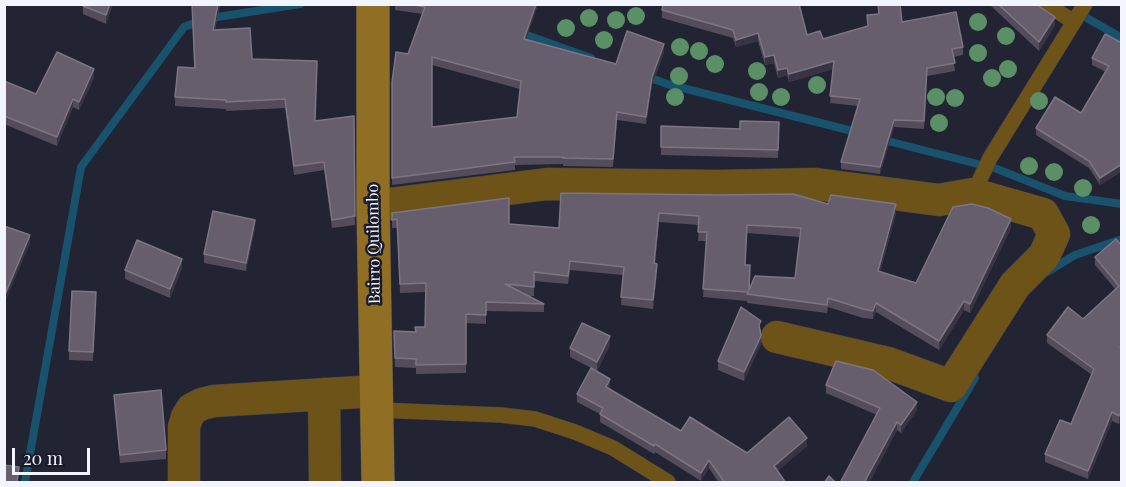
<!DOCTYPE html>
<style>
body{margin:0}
#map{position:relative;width:1126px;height:487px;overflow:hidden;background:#222434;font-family:"Playfair Display",serif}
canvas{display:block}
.frame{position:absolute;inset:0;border:6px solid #f2f4ff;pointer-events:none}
.scale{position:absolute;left:12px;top:448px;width:78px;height:27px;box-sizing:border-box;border:3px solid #f2f4ff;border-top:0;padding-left:8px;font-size:18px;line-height:21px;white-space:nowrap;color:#f2f4ff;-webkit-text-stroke:4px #191a2a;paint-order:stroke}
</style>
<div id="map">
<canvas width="1126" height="487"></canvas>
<div class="frame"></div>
<div class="scale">20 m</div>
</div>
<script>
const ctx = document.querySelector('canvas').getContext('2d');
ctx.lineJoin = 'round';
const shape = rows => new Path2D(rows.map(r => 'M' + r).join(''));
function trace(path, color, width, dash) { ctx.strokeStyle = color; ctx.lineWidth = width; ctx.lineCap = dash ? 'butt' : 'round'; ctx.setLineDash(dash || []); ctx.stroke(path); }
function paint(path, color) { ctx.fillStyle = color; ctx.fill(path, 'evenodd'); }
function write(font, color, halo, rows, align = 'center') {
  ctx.font = font + ' "Playfair Display",serif'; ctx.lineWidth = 5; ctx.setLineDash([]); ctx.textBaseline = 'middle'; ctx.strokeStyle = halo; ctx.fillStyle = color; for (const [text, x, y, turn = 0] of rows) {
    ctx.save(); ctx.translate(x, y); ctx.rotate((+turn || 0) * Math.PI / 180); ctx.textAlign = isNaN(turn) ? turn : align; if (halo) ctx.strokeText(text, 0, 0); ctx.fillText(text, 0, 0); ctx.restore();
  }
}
const stream = shape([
 [1085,17,1122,38],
 [518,32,591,58],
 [645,76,667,84,860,133],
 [880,139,997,169,1065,196,1122,204],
 [1047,272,1075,255,1122,239],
 [25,482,81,167,184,27,205,19,300,4],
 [913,482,975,378]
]);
const lane = shape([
 [1046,4,1074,22],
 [973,194,990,158,1085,4],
 [377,410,501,415,535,419,575,432,613,448,668,482]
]);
const street = shape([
 [373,206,547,184,718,186,816,184,939,200,973,194,1043,214,1054,234,1044,256,1015,285,951,386,888,363,777,337],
 [324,394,325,482],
 [184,482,184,427,187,417,192,409,202,404,214,401,376,391]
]);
const secondary = shape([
 [373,4,373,206,378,482]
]);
const trees = [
 [636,16],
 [589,18],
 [616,20],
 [978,22],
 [566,28],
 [1006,36],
 [604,40],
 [680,47],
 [699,51],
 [978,53],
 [715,64],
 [1008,69],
 [757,71],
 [679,76],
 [992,78],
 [817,85],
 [759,92],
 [675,97],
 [781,97],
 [936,97],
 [955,98],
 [1039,101],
 [939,123],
 [1029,166],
 [1054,172],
 [1083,188],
 [1091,225]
];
const wall = shape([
 [113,4,106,24,83,14,83,6],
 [182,4,220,4,215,30,252,59,315,121,354,116,355,225,332,228,324,170,294,175,285,108,226,111,226,109,175,106,175,97,194,68,192,6],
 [395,4,538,4,526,39,616,64,664,52,652,85,646,124,617,120,613,167,563,166,563,164,515,165,515,170,392,185,392,82,408,54,423,14,395,10],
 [432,65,520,89,517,117,432,127],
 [878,4,902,22,963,47,963,55,953,57,955,71,927,76,924,129,894,127,880,174,841,169,841,162,858,106,830,103,833,69,789,82,787,75,778,78,774,63,765,65,758,41,736,47,733,38,662,18,662,10,807,35,823,39,868,26,867,15,878,15],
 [989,4,1036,4,1055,25,1039,51],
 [1122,43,1122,171,1100,185,1089,168,1036,135,1036,128,1081,113,1106,72,1092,65,1092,58],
 [94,78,79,110,73,107,57,146,4,124,4,81,36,94],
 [779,122,778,158,661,155,661,126,740,129],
 [561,193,828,204,896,213,880,272,916,283,1011,228,970,313,964,310,939,350,876,312,873,319,863,318,828,307,827,313,747,303,747,301,703,297,707,241,698,241,699,225,659,222,655,264,657,273,653,309,621,305,623,275,570,270,568,284,534,281,534,296,528,296,544,304,544,312,486,311,486,324,466,323,466,373,416,374,416,368,395,367,394,331,416,332,425,327,426,292,400,293,397,228,392,228,392,213,509,224,559,228],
 [747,233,800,237,795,278,749,289,745,265],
 [255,228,246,271,204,263,204,254],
 [1122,246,1122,418,1119,424,1112,421,1088,479,1045,462,1045,454,1071,424,1092,375,1047,343,1047,335,1083,319,1115,289,1095,265,1095,257],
 [182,268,170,298,125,279,125,270],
 [96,292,93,361,69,360,69,351],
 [761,329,760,332,761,344,744,381,718,370,718,361],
 [610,345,597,371,570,357,570,348],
 [826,385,917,410,901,433,897,430,869,483,840,483,877,415,826,393],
 [610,387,609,389,681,431,747,453,807,446,777,471,786,483,719,483,709,468,701,481,655,452,654,454,600,422,600,414,577,402,577,394],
 [114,395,166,450,166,459,120,463]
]);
const shadedWall = shape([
 [110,4,113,4,106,24,106,15],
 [218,4,220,4,213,38,213,30],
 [536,4,538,4,524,46,524,39],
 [1055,17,1055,25,1039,51,1039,42],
 [758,33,758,41,736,47,736,40],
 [664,44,664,52,652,85,646,124,646,117,652,77],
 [774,55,774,63,765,65,765,57],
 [834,61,834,69,789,82,789,74],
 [787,68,787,75,778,78,778,70],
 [94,69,94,78,79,110,79,102],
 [73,99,73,107,57,146,57,137],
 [894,120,894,127,880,174,880,167],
 [1122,164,1122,171,1100,185,1100,178],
 [896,204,896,213,878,280,878,271],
 [659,213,659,222,654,272,654,263],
 [1011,219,1011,228,970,313,970,304],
 [255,220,255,228,246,271,246,263],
 [30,235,30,243,4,305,4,297],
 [182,259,182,268,170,298,170,289],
 [657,264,657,273,653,309,653,300],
 [964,301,964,310,939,350,939,341],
 [876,303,876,312,873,319,873,311],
 [610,336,610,345,597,371,597,362],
 [761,336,761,344,744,381,744,372],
 [610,379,610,387,606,395,606,387],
 [917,402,917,410,901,433,901,425],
 [1122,410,1122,418,1119,424,1119,416],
 [1112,412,1112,421,1088,479,1088,471],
 [897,422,897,430,869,483,864,483],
 [807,438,807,446,774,474,774,466],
 [709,460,709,468,701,481,701,473]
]);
const building = shape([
 [84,4,110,4,106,15,83,6,84,4],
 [192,4,218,4,213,30,250,28,252,59,317,61,315,121,354,116,355,216,332,220,324,162,294,166,285,99,226,102,226,100,175,97,178,67,195,68,192,4],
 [409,4,536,4,524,39,616,64,627,31,664,44,652,77,646,117,617,112,613,159,563,158,564,157,514,157,515,162,392,178,392,82,396,52,408,54,425,7,409,4],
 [432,57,521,81,517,117,432,127,432,57],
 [663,4,799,4,807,35,820,31,823,39,868,26,867,15,879,14,878,4,900,4,902,22,956,12,963,47,952,49,955,63,927,68,924,121,894,120,880,167,841,162,860,99,830,96,834,61,789,74,787,68,778,70,774,55,765,57,758,33,736,40,733,30,662,10,663,4],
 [998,4,1036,4,1055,17,1039,42,998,4],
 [1105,34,1122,43,1122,164,1100,178,1089,161,1036,128,1055,97,1081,113,1109,66,1092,58,1105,34],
 [57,52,94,69,79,102,73,99,57,137,4,116,4,81,36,94,57,52],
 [740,121,779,122,778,150,661,147,661,126,740,129,740,121],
 [561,193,718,195,793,194,828,204,831,195,896,204,878,271,916,283,953,207,972,204,988,208,1011,219,970,304,964,301,939,341,876,303,873,311,863,309,828,298,827,305,747,294,748,292,703,289,707,232,698,232,699,216,659,213,654,263,657,264,653,300,621,297,624,267,570,261,568,276,534,272,534,287,505,284,544,304,486,302,486,315,466,314,466,364,416,365,416,359,395,358,394,331,416,332,415,327,425,327,426,283,400,284,397,219,392,220,392,213,509,198,509,224,559,228,561,193],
 [747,225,801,228,795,278,755,276,749,290,750,265,745,265,747,225],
 [213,211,255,220,246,263,204,254,213,211],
 [4,226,30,235,4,297,4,226],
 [1116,239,1122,246,1122,345,1120,347,1122,348,1122,410,1119,416,1112,412,1088,471,1045,454,1060,420,1071,424,1094,369,1047,335,1068,307,1083,319,1119,286,1095,257,1116,239],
 [137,240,182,259,170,289,125,270,137,240],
 [72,291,96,292,93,352,69,351,72,291],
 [741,307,761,321,759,325,761,336,744,372,718,361,741,307],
 [582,323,610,336,597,362,570,348,582,323],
 [836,361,873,370,917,402,901,425,897,422,864,483,840,483,880,408,826,385,836,361],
 [591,368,610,379,606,387,681,431,690,417,747,453,789,417,807,438,774,466,786,483,725,483,709,460,701,473,655,444,654,446,600,414,603,408,577,394,591,368],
 [161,390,166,450,120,455,114,395,161,390],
 [4,465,19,467,17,483,4,483,4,465],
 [829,476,836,483,824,483,829,476]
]);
const streetNames = [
 ["Bairro Quilombo",374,244,-91]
];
trace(stream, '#18526d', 8);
trace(lane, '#3f4150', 16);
trace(street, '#3f4150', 33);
trace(secondary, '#3f4150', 34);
trace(lane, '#6e5318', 15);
trace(street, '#6e5318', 32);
trace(secondary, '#906e24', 33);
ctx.fillStyle = '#5b8f65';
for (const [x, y] of trees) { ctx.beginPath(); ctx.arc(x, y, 9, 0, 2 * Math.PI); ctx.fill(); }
paint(wall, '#554c5b');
paint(shadedWall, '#393444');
paint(building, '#665e6d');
trace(building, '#7c7584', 1.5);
write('16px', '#f2f4ff', '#191a2a', streetNames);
</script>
